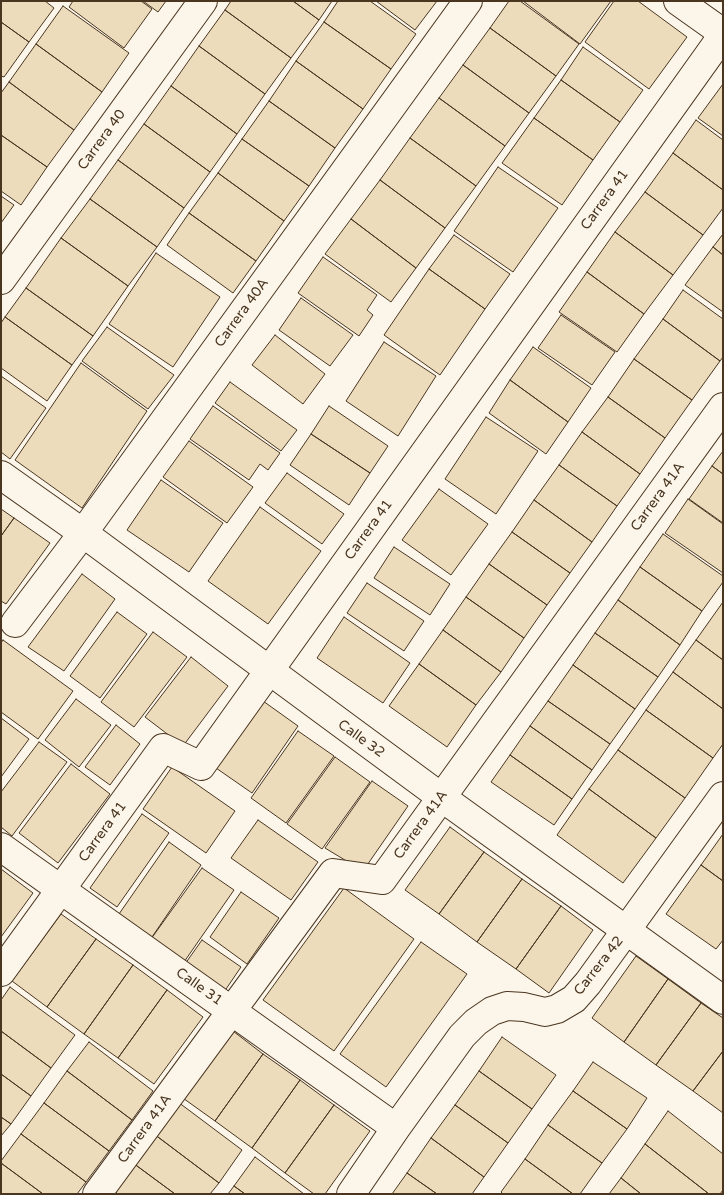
<!DOCTYPE html>
<style>
body{margin:0}
#map{position:relative;width:724px;height:1195px;overflow:hidden;background:#fbf6e9;font-family:"Varela Round",sans-serif}
canvas{display:block}
.frame{position:absolute;inset:0;border:2px solid #4a3520;pointer-events:none}
</style>
<div id="map">
<canvas width="724" height="1195"></canvas>
<div class="frame"></div>
</div>
<script>
const ctx = document.querySelector('canvas').getContext('2d');
ctx.lineJoin = 'round';
function paint(path, color) { ctx.fillStyle = color; ctx.fill(path, 'evenodd'); }
const shape = rows => new Path2D(rows.map(r => 'M' + r).join(''));
function trace(path, color, width, dash) { ctx.strokeStyle = color; ctx.lineWidth = width; ctx.lineCap = dash ? 'butt' : 'round'; ctx.setLineDash(dash || []); ctx.stroke(path); }
function write(font, color, halo, rows, align = 'center') {
  ctx.font = font + ' "Varela Round",sans-serif'; ctx.lineWidth = 4; ctx.setLineDash([]); ctx.textBaseline = 'middle'; ctx.strokeStyle = halo; ctx.fillStyle = color; for (const [text, x, y, turn = 0] of rows) {
    ctx.save(); ctx.translate(x, y); ctx.rotate((+turn || 0) * Math.PI / 180); ctx.textAlign = isNaN(turn) ? turn : align; if (halo) ctx.strokeText(text, 0, 0); ctx.fillText(text, 0, 0); ctx.restore();
  }
}
const building = shape([
 [1,1,45,1,54,8,29,42,1,22,1,1],
 [73,1,141,1,152,9,124,48,69,7,73,1],
 [143,1,166,1,158,12,143,1],
 [231,1,293,1,319,20,291,58,225,10,231,1],
 [293,1,332,1,319,20,293,1],
 [338,1,370,1,416,34,391,69,324,22,338,1],
 [376,1,437,1,415,30,376,1],
 [509,1,520,1,579,44,556,76,490,28,509,1],
 [523,1,611,1,580,44,523,1],
 [614,1,638,1,687,37,649,89,585,42,614,1],
 [63,6,129,53,102,92,36,44,63,6],
 [225,10,291,58,265,94,199,46,225,10],
 [1,22,29,42,4,77,1,76,1,22],
 [324,22,391,69,363,109,296,61,324,22],
 [490,28,556,76,529,113,463,65,490,28],
 [36,44,102,92,74,130,9,82,36,44],
 [199,46,265,94,237,134,171,86,199,46],
 [583,47,643,90,620,122,561,80,583,47],
 [296,61,363,109,335,148,269,101,296,61],
 [463,65,529,113,505,146,439,98,463,65],
 [561,80,620,122,593,160,534,118,561,80],
 [9,82,74,130,47,167,1,135,1,93,9,82],
 [723,84,723,136,698,118,723,84],
 [171,86,237,134,210,172,144,124,171,86],
 [439,98,505,146,476,186,410,138,439,98],
 [269,101,335,148,309,186,242,139,269,101],
 [534,118,593,160,562,205,502,163,534,118],
 [696,120,723,140,723,190,673,153,696,120],
 [144,124,210,172,184,208,118,160,144,124],
 [1,135,47,167,21,205,1,191,1,135],
 [410,138,476,186,445,228,380,180,410,138],
 [242,139,309,186,284,221,218,173,242,139],
 [673,153,723,190,723,208,703,235,645,192,673,153],
 [118,160,184,208,157,247,90,199,118,160],
 [498,167,558,208,513,272,454,231,498,167],
 [218,173,284,221,256,261,189,213,218,173],
 [380,180,445,228,416,268,351,219,380,180],
 [645,192,703,235,673,275,615,232,645,192],
 [1,196,14,205,1,223,1,196],
 [90,199,157,247,128,286,61,238,90,199],
 [189,213,256,261,233,293,167,245,189,213],
 [351,219,416,268,391,302,325,254,351,219],
 [615,232,673,275,644,314,587,272,615,232],
 [723,234,723,255,713,247,723,234],
 [454,235,510,274,485,309,429,269,454,235],
 [61,238,128,286,93,336,26,288,61,238],
 [713,247,723,255,723,312,685,285,713,247],
 [156,253,220,297,173,367,109,324,156,253],
 [323,257,377,295,367,310,373,315,359,336,298,293,323,257],
 [429,269,485,309,440,375,384,335,429,269],
 [587,272,644,314,617,352,559,312,587,272],
 [26,288,93,336,72,365,5,317,26,288],
 [683,290,723,319,723,357,720,361,663,319,683,290],
 [301,298,353,335,330,366,279,330,301,298],
 [561,315,615,352,592,385,538,348,561,315],
 [5,317,72,365,47,401,1,368,1,323,5,317],
 [663,319,720,361,692,400,634,359,663,319],
 [107,327,174,375,148,409,82,361,107,327],
 [275,335,325,374,303,404,252,365,275,335],
 [384,342,436,376,398,436,346,401,384,342],
 [533,347,591,388,568,422,510,380,533,347],
 [634,359,692,400,665,438,608,397,634,359],
 [81,363,147,411,82,508,15,460,81,363],
 [1,376,46,408,10,459,1,452,1,376],
 [510,380,568,422,546,454,489,413,510,380],
 [230,382,297,430,281,451,215,403,230,382],
 [608,397,665,438,640,474,582,432,608,397],
 [213,406,280,453,268,470,260,464,249,480,190,439,213,406],
 [329,406,388,446,370,473,311,434,329,406],
 [486,417,538,451,496,514,445,479,486,417],
 [582,432,640,474,617,506,559,465,582,432],
 [311,434,370,473,349,505,290,465,311,434],
 [189,441,253,487,227,523,163,477,189,441],
 [723,451,723,474,712,466,723,451],
 [559,465,617,506,592,542,534,500,559,465],
 [712,466,723,474,723,523,689,499,712,466],
 [287,473,344,514,322,544,265,503,287,473],
 [161,480,223,523,189,572,127,530,161,480],
 [439,489,488,524,451,575,402,540,439,489],
 [688,499,723,524,723,573,665,533,688,499],
 [534,500,592,542,570,573,512,532,534,500],
 [260,507,321,551,268,624,208,581,260,507],
 [1,509,14,518,1,536,1,509],
 [14,518,50,543,6,604,1,601,1,536,14,518],
 [512,532,570,573,547,605,489,564,512,532],
 [663,534,723,576,723,582,702,611,640,567,663,534],
 [394,547,450,584,430,615,374,578,394,547],
 [489,564,547,605,524,638,466,597,489,564],
 [640,567,702,611,680,645,618,600,640,567],
 [82,574,115,599,64,671,28,647,82,574],
 [367,583,424,621,404,651,347,613,367,583],
 [466,597,524,638,501,672,443,630,466,597],
 [618,600,680,645,658,677,595,633,618,600],
 [723,602,723,660,696,640,723,602],
 [117,612,147,634,100,698,70,676,117,612],
 [344,617,410,663,383,703,317,658,344,617],
 [443,630,501,672,476,705,419,664,443,630],
 [153,632,187,657,134,727,101,702,153,632],
 [595,633,658,677,635,709,573,665,595,633],
 [3,640,73,691,38,739,1,712,1,643,3,640],
 [696,640,723,660,723,709,673,672,696,640],
 [191,657,228,686,183,746,145,717,191,657],
 [419,664,476,705,447,747,389,706,419,664],
 [573,665,635,709,610,744,548,701,573,665],
 [673,672,723,709,723,744,713,758,646,710,673,672],
 [76,699,111,725,79,767,45,740,76,699],
 [263,701,298,726,252,793,216,768,263,701],
 [548,701,610,744,592,770,530,726,548,701],
 [646,710,713,758,685,798,618,750,646,710],
 [1,718,29,739,1,777,1,718],
 [116,725,140,744,110,785,85,767,116,725],
 [530,726,592,770,572,799,510,755,530,726],
 [298,731,334,756,286,823,251,798,298,731],
 [39,742,67,762,12,836,1,827,1,792,39,742],
 [618,750,685,798,656,838,589,789,618,750],
 [510,755,572,799,554,825,491,782,510,755],
 [335,757,370,782,322,849,287,824,335,757],
 [71,764,110,794,58,863,19,833,71,764],
 [172,767,235,811,206,853,143,809,172,767],
 [372,781,408,806,363,871,325,848,372,781],
 [589,789,656,838,623,883,557,835,589,789],
 [142,814,169,833,117,907,90,888,142,814],
 [258,820,318,862,291,900,231,858,258,820],
 [450,827,484,852,439,914,405,890,450,827],
 [723,834,723,881,701,865,723,834],
 [169,842,201,865,152,937,119,914,169,842],
 [484,852,522,879,477,942,439,914,484,852],
 [701,865,723,881,723,940,716,949,666,914,701,865],
 [202,868,234,890,184,962,151,939,202,868],
 [1,869,33,893,1,937,1,869],
 [522,879,561,906,516,969,477,942,522,879],
 [344,888,414,939,334,1051,263,1000,344,888],
 [241,892,279,918,247,964,210,937,241,892],
 [561,906,593,930,549,993,516,969,561,906],
 [61,914,96,939,47,1007,12,981,61,914],
 [96,939,133,965,84,1034,47,1007,96,939],
 [202,940,241,967,224,992,185,964,202,940],
 [421,942,467,974,386,1087,340,1054,421,942],
 [636,956,668,979,624,1042,592,1018,636,956],
 [133,965,167,990,118,1058,84,1034,133,965],
 [668,979,701,1003,656,1065,624,1042,668,979],
 [10,987,75,1035,51,1068,1,1031,1,1000,10,987],
 [167,990,203,1017,154,1084,118,1058,167,990],
 [701,1003,723,1018,723,1051,693,1091,656,1065,701,1003],
 [229,1028,263,1054,215,1121,180,1096,229,1028],
 [1,1031,51,1068,31,1096,1,1074,1,1031],
 [502,1037,556,1075,532,1109,479,1071,502,1037],
 [89,1042,153,1091,132,1120,67,1071,89,1042],
 [723,1051,723,1113,693,1091,723,1051],
 [263,1054,300,1080,252,1148,215,1121,263,1054],
 [593,1062,647,1098,627,1129,573,1091,593,1062],
 [67,1071,132,1120,109,1151,44,1103,67,1071],
 [479,1071,532,1109,508,1143,455,1105,479,1071],
 [1,1074,31,1096,11,1124,1,1117,1,1074],
 [300,1080,334,1105,285,1173,252,1148,300,1080],
 [573,1091,627,1129,602,1163,548,1125,573,1091],
 [178,1102,242,1150,219,1183,154,1134,178,1102],
 [44,1103,109,1151,86,1182,21,1134,44,1103],
 [334,1105,370,1131,325,1194,314,1194,285,1173,334,1105],
 [455,1105,508,1143,484,1177,431,1138,455,1105],
 [668,1111,723,1154,723,1190,720,1194,709,1194,645,1144,668,1111],
 [1,1117,11,1124,1,1136,1,1117],
 [548,1125,602,1163,580,1194,573,1194,525,1159,548,1125],
 [21,1134,86,1182,77,1194,43,1194,1,1163,1,1161,21,1134],
 [154,1134,219,1183,210,1194,175,1194,133,1163,154,1134],
 [431,1138,484,1177,472,1194,437,1194,407,1173,431,1138],
 [645,1144,709,1194,641,1194,621,1178,645,1144],
 [255,1157,304,1194,245,1194,234,1186,255,1157],
 [525,1159,573,1194,503,1194,501,1192,525,1159],
 [1,1163,43,1194,1,1194,1,1163],
 [133,1163,175,1194,118,1194,113,1190,133,1163],
 [407,1173,437,1194,392,1194,407,1173],
 [621,1178,641,1194,609,1194,621,1178],
 [234,1186,245,1194,228,1194,234,1186]
]);
const minor = shape([
 [678,1,723,33],
 [1,280,203,1],
 [15,623,83,533,468,1],
 [1,847,396,1128],
 [1,972,163,748,201,766,723,35],
 [97,1194,333,873,382,880,723,407],
 [351,1194,396,1128,462,1036,476,1022,492,1011,507,1006,524,1007,545,1012,557,1009,574,999,588,983,723,796]
]);
const tertiary = shape([
 [1,475,83,533,441,797,723,1000]
]);
const streetNames = [
 ["Carrera 40",102,140,-54],
 ["Carrera 41",605,200,-54],
 ["Carrera 40A",242,313,-54],
 ["Carrera 41A",658,497,-54],
 ["Carrera 41",369,530,-54],
 ["Calle 32",361,739,36],
 ["Carrera 41A",421,825,-54],
 ["Carrera 41",103,832,-54],
 ["Carrera 42",599,966,-52],
 ["Calle 31",199,987,36],
 ["Carrera 41A",145,1129,-54]
];
paint(building, '#ecdcbc');
trace(building, '#4a3520', 1);
trace(minor, '#4a3520', 30);
trace(tertiary, '#4a3520', 30);
trace(minor, '#fbf6e9', 28);
trace(tertiary, '#fbf6e9', 28);
write('14px', '#4a3520', '#fbf6e9', streetNames);
</script>
